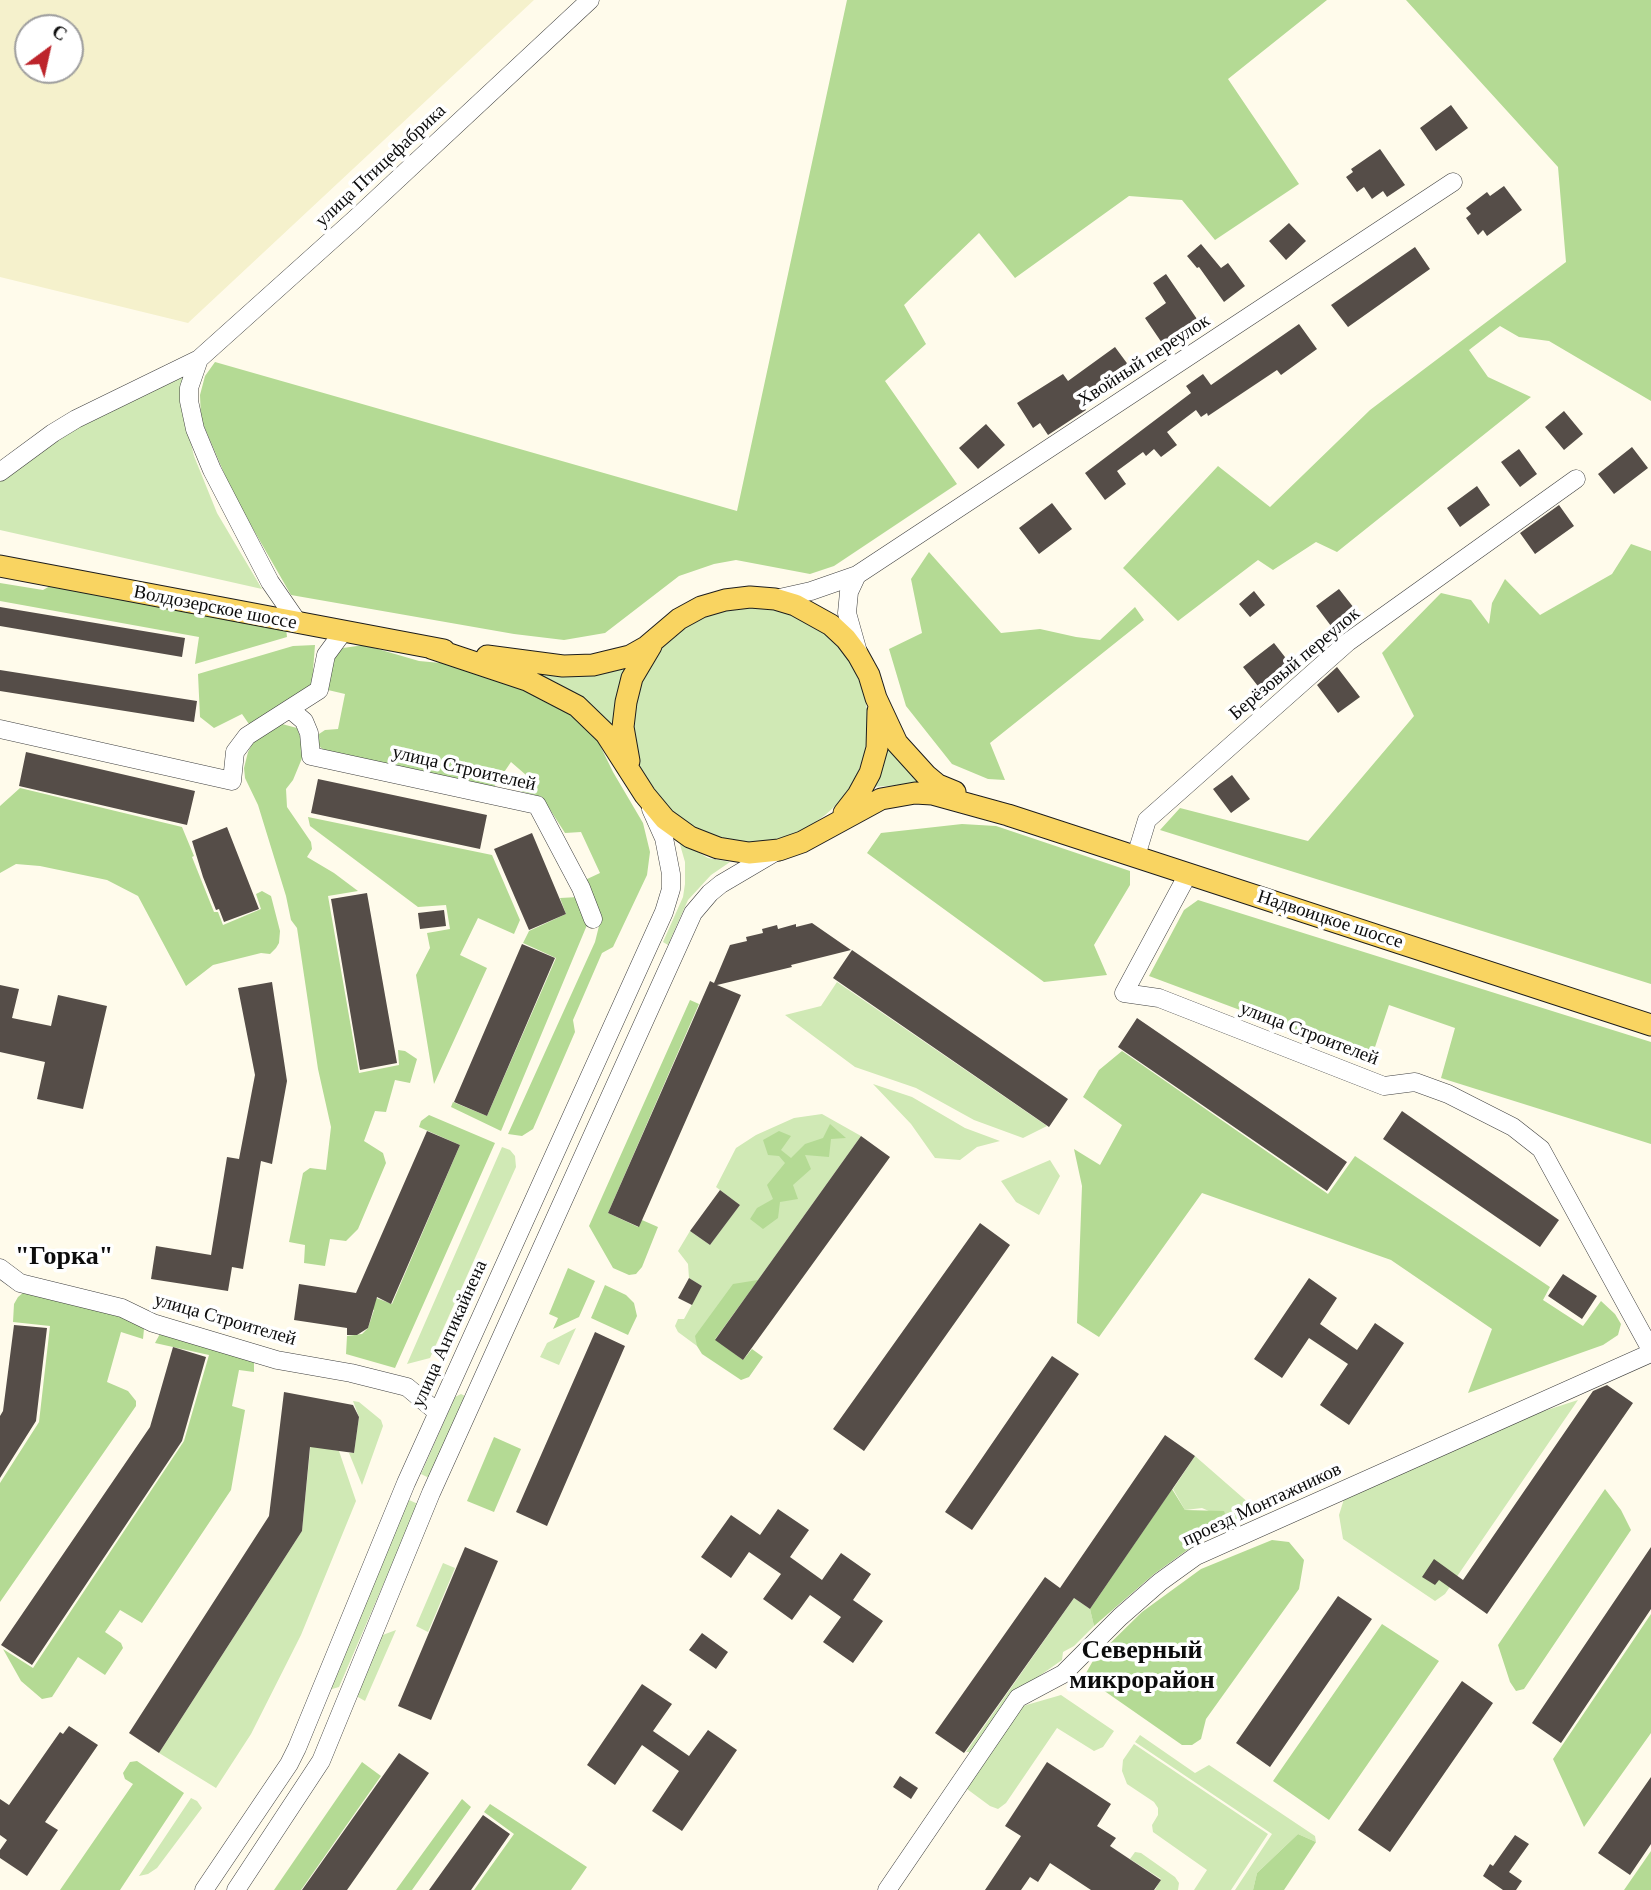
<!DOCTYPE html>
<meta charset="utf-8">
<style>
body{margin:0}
#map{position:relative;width:1651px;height:1890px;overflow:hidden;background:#fffbeb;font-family:Georgia,serif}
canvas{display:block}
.north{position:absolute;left:14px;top:14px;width:70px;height:70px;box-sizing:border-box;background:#fff;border:2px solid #9e9e9e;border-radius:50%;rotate:33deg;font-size:19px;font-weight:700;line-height:28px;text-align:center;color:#0c0c0c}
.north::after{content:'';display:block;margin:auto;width:24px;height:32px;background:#bd242b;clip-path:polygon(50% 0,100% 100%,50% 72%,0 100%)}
</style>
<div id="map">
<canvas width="1651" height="1890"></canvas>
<div class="north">С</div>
</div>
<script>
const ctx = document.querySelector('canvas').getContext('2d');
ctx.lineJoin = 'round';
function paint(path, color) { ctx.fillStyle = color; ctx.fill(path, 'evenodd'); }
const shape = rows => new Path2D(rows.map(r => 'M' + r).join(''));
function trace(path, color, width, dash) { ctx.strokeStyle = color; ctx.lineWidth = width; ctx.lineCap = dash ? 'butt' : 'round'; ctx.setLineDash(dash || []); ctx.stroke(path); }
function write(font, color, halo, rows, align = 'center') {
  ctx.font = font + ' Georgia,serif'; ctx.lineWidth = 7; ctx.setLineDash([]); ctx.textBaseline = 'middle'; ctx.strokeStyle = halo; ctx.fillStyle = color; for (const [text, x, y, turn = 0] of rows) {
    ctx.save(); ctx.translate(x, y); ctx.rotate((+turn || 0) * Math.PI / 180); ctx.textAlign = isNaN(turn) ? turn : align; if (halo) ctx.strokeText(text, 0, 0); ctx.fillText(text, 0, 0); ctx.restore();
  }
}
const farmland = shape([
 [0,0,534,0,188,323,0,277],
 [28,28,70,28,70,70,28,70]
]);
const green = shape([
 [185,374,181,402,194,456,217,513,262,589,0,530,0,480,65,432],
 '632 724a118 118 0 1 1 236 0a118 118 0 1 1-236 0Z',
 [635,661,618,733,495,665],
 [884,744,895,754,927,786,903,785,871,787],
 [679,841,708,858,730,862,711,875,688,900,668,945,663,942,683,897,685,884,685,862],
 [837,982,1047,1126,1023,1138,974,1120,916,1088,855,1067,785,1015,821,1006],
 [873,1084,912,1097,965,1128,1000,1141,977,1147,960,1160,935,1158,911,1124],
 [822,1114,861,1136,715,1340,697,1346,678,1332,675,1326,678,1319,684,1319,702,1286,689,1278,688,1264,678,1251,690,1231,710,1245,740,1205,716,1187,736,1148,756,1135,794,1118],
 [502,1147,510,1150,515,1156,516,1167,430,1358,407,1364],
 [1050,1160,1060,1176,1039,1215,1016,1202,1001,1181],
 [576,1328,559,1365,540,1357,547,1343],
 [461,1394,465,1396,466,1401,429,1478,421,1474,455,1397],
 [1578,1400,1445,1594,1435,1601,1343,1539,1339,1515,1344,1499,1510,1422],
 [353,1401,359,1402,381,1420,383,1426,362,1485,349,1453,354,1453,359,1417],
 [312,1430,335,1434,333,1450,339,1451,356,1501,301,1635,251,1734,216,1788,159,1753,302,1531],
 [1195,1456,1250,1504,1249,1513,1224,1528,1227,1519,1202,1508,1185,1510,1173,1489],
 [409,1500,418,1504,339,1687,332,1689,328,1686,328,1680],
 [443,1563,455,1568,428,1632,416,1626],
 [1074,1598,1090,1609,1094,1626,1074,1646,1063,1652,1062,1660,1018,1691,971,1752,966,1752],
 [396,1630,365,1701,358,1697,356,1692,380,1636],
 [1061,1695,1114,1731,1103,1747,1094,1751,1057,1728,1006,1803,998,1809,990,1806,967,1789,1023,1706],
 [1140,1735,1195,1773,1209,1765,1315,1836,1316,1842,1298,1834,1257,1873,1253,1890,1235,1890,1272,1834,1135,1742],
 [1134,1744,1268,1834,1231,1890,1194,1890,1207,1870,1153,1832,1152,1825,1158,1815,1158,1808,1154,1802,1127,1784,1122,1771,1123,1760],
 [191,1798,197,1801,202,1808,157,1868,148,1874,139,1876],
 [1135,1852,1141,1853,1175,1877,1179,1883,1178,1890,1155,1890,1161,1879,1130,1859]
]);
const forest = shape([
 [847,0,1327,0,1228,79,1299,184,1215,240,1182,200,1129,196,1015,278,979,233,904,305,926,344,885,381,957,484,834,566,810,574,736,560,714,564,679,576,605,633,564,640,514,634,291,595,233,494,201,419,200,395,205,376,215,362,737,511],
 [1406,0,1651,0,1651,401,1549,341,1519,337,1500,326,1469,350,1488,377,1531,397,1337,552,1316,542,1273,570,1258,560,1178,621,1123,568,1218,466,1270,507,1370,410,1566,262,1558,167],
 [1631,544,1651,551,1651,984,1160,830,1180,808,1308,841,1414,716,1382,653,1441,593,1471,600,1489,624,1492,603,1505,579,1540,615,1612,574],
 [929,552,1001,633,1040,629,1076,637,1100,640,1135,607,1144,620,990,743,1005,780,988,779,952,764,906,706,889,649,922,633,911,579],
 [0,583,43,590,50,586,155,599,178,611,286,628,287,637,195,664,199,637,0,601],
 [315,645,312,684,251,727,242,714,214,728,200,717,198,674,293,646],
 [364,645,419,661,452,664,532,683,592,729,613,772,643,823,650,852,647,875,613,947,602,953,573,1020,575,1032,533,1129,522,1136,508,1134,595,942,601,918,585,880,600,873,581,832,565,833,542,797,520,791,526,775,511,762,494,787,327,752,320,747,317,740,319,734,325,730,338,729,345,694,328,690,327,683,332,659,343,648],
 [282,724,297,728,305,751,293,780,286,789,287,807,311,842,312,849,307,857,334,873,358,891,328,896,359,1073,399,1065,398,1050,405,1051,417,1059,410,1083,395,1080,386,1112,375,1111,364,1141,383,1153,386,1163,358,1229,346,1241,330,1239,325,1266,304,1263,305,1245,289,1242,303,1173,310,1168,326,1170,331,1127,318,1069,297,928,291,920,286,896,258,805,245,778,244,768,248,752,255,739],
 [20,788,182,827,194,856,192,857,214,912,218,912,223,925,261,909,256,894,262,891,271,896,280,931,279,943,276,948,270,954,261,953,213,965,186,986,138,896,107,880,40,866,16,864,0,873,0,806],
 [308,817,492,855,520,920,514,934,478,918,460,955,487,968,434,1084,416,975,430,948,427,933,450,929,446,905,418,907,310,826],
 [962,824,996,826,1130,871,1130,885,1094,945,1107,975,1044,982,867,853,881,833],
 [579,897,587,925,501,1131,451,1107,453,1102,487,1116,556,958,523,943,529,931,566,914,560,898],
 [1198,900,1651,1042,1651,1144,1441,1078,1455,1028,1389,1005,1372,1056,1256,1016,1149,976,1184,910],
 [690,1000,699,1004,608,1213,638,1227,642,1220,658,1227,642,1267,636,1274,629,1275,613,1268,589,1226],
 [1122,1051,1328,1194,1355,1156,1550,1287,1543,1300,1583,1326,1601,1301,1615,1314,1621,1324,1618,1335,1603,1345,1468,1393,1492,1329,1391,1260,1202,1193,1099,1337,1077,1323,1082,1186,1074,1149,1100,1165,1122,1125,1083,1097,1099,1070],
 [429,1115,495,1143,395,1368,346,1354,347,1336,362,1334,368,1328,374,1310,367,1307,371,1296,392,1304,460,1145,419,1127,421,1121],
 [830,1124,846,1138,831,1139,829,1157,805,1155,811,1169,793,1185,798,1199,780,1202,778,1218,763,1229,750,1219,757,1208,773,1199,767,1185,785,1163,779,1156,768,1155,763,1140,779,1131,791,1136,781,1150,791,1158,805,1144,823,1138],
 [568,1268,595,1281,579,1317,553,1329,558,1318,549,1314],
 [758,1280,715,1339,743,1360,752,1349,763,1357,749,1377,741,1380,702,1354,697,1346,695,1336,733,1284],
 [605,1285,626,1295,634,1303,637,1316,628,1335,591,1318],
 [33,1289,144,1324,144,1329,143,1339,121,1332,107,1382,128,1391,136,1401,136,1406,0,1602,0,1483,39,1422,50,1326,13,1322,14,1304,18,1297,24,1292],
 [162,1330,254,1359,254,1372,239,1370,232,1406,245,1410,231,1490,142,1623,120,1610,105,1632,121,1643,123,1648,105,1675,78,1657,52,1697,42,1699,21,1681,3,1649,33,1668,184,1441,209,1355,155,1343],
 [494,1437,521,1449,494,1512,467,1501],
 [1172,1489,1185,1510,1224,1511,1227,1519,1224,1528,1190,1548,1154,1574,1094,1626,1090,1609],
 [1605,1489,1621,1510,1631,1530,1524,1689,1516,1691,1510,1682,1498,1645],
 [1272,1540,1289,1542,1304,1560,1299,1589,1206,1719,1201,1739,1192,1745,1182,1745,1093,1683,1086,1673,1094,1659,1142,1612,1201,1569],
 [1651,1614,1651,1733,1584,1827,1553,1759],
 [1382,1624,1439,1661,1329,1820,1273,1781],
 [137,1761,184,1793,120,1890,60,1890,133,1784,125,1779,123,1773,130,1762],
 [362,1762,381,1776,301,1890,274,1890],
 [462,1799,471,1807,412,1890,396,1890],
 [490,1804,587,1867,571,1890,474,1890,514,1834,484,1812],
 [1298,1834,1316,1842,1284,1890,1253,1890,1257,1873],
 [1651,1851,1651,1890,1624,1890]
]);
const building = shape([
 [1451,105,1468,128,1436,151,1420,128],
 [1380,149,1405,185,1387,197,1383,191,1372,199,1364,187,1357,192,1346,177,1353,172,1351,169],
 [1504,186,1522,210,1487,236,1483,230,1478,235,1466,218,1471,214,1466,208,1487,192,1490,196],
 [1289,223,1306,241,1286,260,1269,241],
 [1201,244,1221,268,1228,263,1245,286,1224,302,1199,267,1197,268,1187,256],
 [1415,247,1430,269,1348,327,1331,305],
 [1166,274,1197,319,1162,343,1145,318,1166,303,1153,283],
 [1299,324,1317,349,1281,375,1277,370,1208,416,1207,413,1201,417,1196,410,1167,432,1177,445,1161,457,1154,449,1146,456,1143,452,1117,471,1126,484,1105,500,1085,473,1191,393,1186,386,1203,374,1211,385],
 [1115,347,1132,370,1083,406,1086,410,1048,435,1040,423,1033,428,1017,403,1063,374,1068,381],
 [1564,411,1583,434,1564,450,1545,427],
 [986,424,1005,445,978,469,959,448],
 [1632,447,1648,468,1614,494,1598,474],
 [1519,449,1537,474,1520,487,1501,462],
 [1477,486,1490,505,1460,527,1447,508],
 [1052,503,1072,529,1039,554,1019,528],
 [1559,505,1574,526,1535,554,1520,533],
 [1339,589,1354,608,1331,626,1316,606],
 [1254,591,1265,605,1250,617,1239,604],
 [0,607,185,638,182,657,0,626],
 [1274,643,1292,666,1261,690,1243,667],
 [1337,667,1360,697,1338,713,1317,685],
 [0,670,197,701,194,722,0,691],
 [26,752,195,791,187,825,19,786],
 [1232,775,1250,799,1231,813,1213,789],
 [318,779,487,815,480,849,311,813],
 [227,827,259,909,224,922,219,909,216,910,203,877,192,841],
 [532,833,566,914,529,930,494,849],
 [367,893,397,1063,360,1070,331,899],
 [444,910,446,926,420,929,418,913],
 [812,923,851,950,791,965,792,967,717,985,741,995,639,1227,608,1213,710,981,714,983,730,945,747,941,746,937,763,933,762,929,777,925,778,929,796,924,796,927],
 [522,944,555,958,487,1116,454,1102],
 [852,950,1068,1099,1049,1127,833,978],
 [272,982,287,1081,272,1164,261,1161,243,1269,232,1267,228,1291,151,1279,156,1246,211,1255,227,1157,239,1159,255,1075,238,988],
 [0,985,19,989,12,1018,51,1026,58,995,107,1006,83,1109,37,1099,45,1062,0,1052],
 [1137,1018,1347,1162,1327,1191,1118,1047],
 [1402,1111,1559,1220,1540,1247,1383,1139],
 [427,1131,460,1145,391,1304,377,1297,368,1328,357,1335,347,1335,347,1328,294,1320,299,1284,356,1293],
 [861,1136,890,1157,743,1360,715,1340],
 [720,1190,740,1205,710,1245,690,1231],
 [980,1223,1010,1245,864,1451,833,1429],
 [1563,1274,1597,1296,1582,1319,1548,1296],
 [689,1278,702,1286,692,1305,678,1298],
 [1309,1278,1337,1298,1320,1324,1357,1350,1375,1323,1404,1343,1349,1425,1320,1405,1348,1364,1309,1338,1282,1378,1254,1359],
 [14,1325,47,1328,36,1421,0,1478,0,1416,3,1411],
 [595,1332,625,1346,547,1526,516,1512],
 [173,1347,206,1357,182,1441,32,1665,1,1645,150,1427],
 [1052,1356,1079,1374,972,1530,945,1512],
 [1607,1385,1633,1403,1487,1614,1439,1580,1435,1585,1422,1577,1434,1559,1463,1580,1593,1391],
 [284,1392,353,1405,359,1417,354,1453,310,1447,302,1531,159,1753,129,1733,269,1516],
 [1165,1435,1195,1456,1090,1609,1074,1598,964,1753,935,1733,1045,1577,1060,1588],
 [778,1509,809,1530,790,1557,822,1580,841,1553,871,1574,853,1600,883,1621,853,1663,823,1642,841,1617,810,1595,792,1620,763,1599,781,1574,749,1552,731,1578,701,1557,731,1515,760,1535],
 [465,1547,498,1561,431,1720,398,1706],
 [1651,1547,1651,1609,1561,1743,1532,1723],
 [1338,1596,1372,1619,1270,1767,1236,1743],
 [702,1633,728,1652,716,1669,689,1650],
 [1462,1681,1493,1703,1390,1852,1358,1830],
 [642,1684,672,1704,653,1731,689,1756,708,1730,737,1750,682,1831,652,1811,679,1771,642,1745,615,1785,587,1765],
 [69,1726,98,1745,45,1822,58,1830,27,1876,0,1858,0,1850,7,1840,0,1835,0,1799,9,1805,60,1732,63,1734],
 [399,1753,429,1773,347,1890,302,1890],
 [1047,1762,1111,1804,1097,1826,1116,1838,1110,1846,1161,1880,1154,1890,1091,1890,1050,1863,1038,1882,1030,1877,1021,1890,985,1890,1021,1836,1005,1826],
 [900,1776,918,1788,911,1799,893,1787],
 [1651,1777,1651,1844,1630,1875,1598,1853],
 [483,1815,510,1834,471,1890,429,1890],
 [1515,1835,1529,1844,1509,1872,1522,1881,1516,1890,1503,1890,1483,1876,1490,1864,1493,1866]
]);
const minor = shape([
 [199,359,189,388,189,401,195,429,212,470,270,582,299,624],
 [0,472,53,433,76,419,199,359,355,219,590,0],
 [857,575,849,592,847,613,858,652],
 [775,599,811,591,857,575,1453,182],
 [291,710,304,721,309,733,311,756,537,805,581,888,593,919],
 [0,729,232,781,235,752,247,736,319,690,326,655,343,632],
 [1136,856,1147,820,1348,642,1576,479],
 [1188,874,1124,993,1159,998,1384,1086,1415,1082,1448,1094,1513,1127,1541,1149,1651,1350],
 [0,1268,20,1283,122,1308,153,1323,277,1360,351,1373,407,1387,437,1412],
 [204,1890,289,1764,297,1748,406,1483,664,912,671,889,671,874,664,838,651,809],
 [236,1890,321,1761,431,1493,693,913,710,893,721,884,777,851],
 [887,1890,1018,1698,1063,1674,1120,1617,1160,1582,1196,1556,1651,1353]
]);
const major = shape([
 [0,566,444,650],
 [431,648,527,680,577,706,606,734,645,795,665,819,690,837,718,848,749,853,779,850,802,842,881,799,915,793,932,794,1008,815,1651,1025],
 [487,656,563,666,593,665,630,656,646,647,679,619,701,607,725,600,750,597,775,599,795,605,831,625,846,639,858,655,869,675,876,698,897,743,926,775,938,785,955,792],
 [629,761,623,727,626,702,632,678,651,646],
 [844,813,858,795,870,773,877,748,878,711]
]);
const streetNames = [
 ["улица Птицефабрика",381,166,-43],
 ["Хвойный переулок",1144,361,-33],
 ["Волдозерское шоссе",215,608,11],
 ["Берёзовый переулок",1295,664,-40],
 ["улица Строителей",464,769,13],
 ["Надвоицкое шоссе",1330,920,18],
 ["улица Строителей",1309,1034,21],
 ["улица Строителей",225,1320,16],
 ["улица Антикайнена",450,1334,-66],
 ["проезд Монтажников",1262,1505,-25]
];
const districtNames = [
 ["\"Горка\"",64,1257],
 ["Северный",1142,1651],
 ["микрорайон",1142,1681]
];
paint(farmland, '#f5f1cc');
paint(green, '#d0e9b5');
paint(forest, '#b4da94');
paint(building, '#554d48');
trace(minor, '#3f3f3f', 19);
trace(major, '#1d1d1d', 23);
trace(minor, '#fff', 18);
trace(major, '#f9d461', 21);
write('19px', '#0c0c0c', '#fff', streetNames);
write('bold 26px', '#0c0c0c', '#fff', districtNames);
</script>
